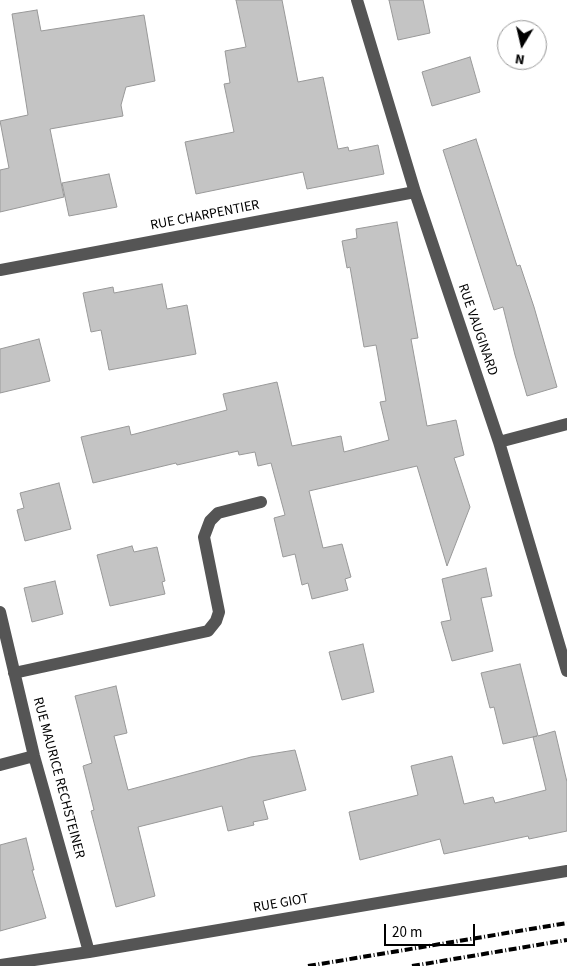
<!DOCTYPE html>
<style>
body{margin:0}
#map{position:relative;width:567px;height:966px;overflow:hidden;background:#fff;font-family:"Source Sans 3",sans-serif}
canvas{display:block}
.north{position:absolute;left:497px;top:20px;width:50px;height:50px;box-sizing:border-box;background:#fff;border:1px solid #999;border-radius:50%;rotate:189deg;font-size:14px;font-weight:700;line-height:20px;text-align:center;color:#000}
.north::after{content:'';display:block;margin:auto;width:18px;height:22px;background:#000;clip-path:polygon(50% 0,100% 100%,50% 72%,0 100%)}
.scale{position:absolute;left:384px;top:924px;width:91px;height:22px;box-sizing:border-box;border:2px solid #000;border-top:0;padding-left:6px;font-size:15px;line-height:18px;white-space:nowrap;color:#000;-webkit-text-stroke:4px #fff;paint-order:stroke}
</style>
<div id="map">
<canvas width="567" height="966"></canvas>
<div class="north">N</div>
<div class="scale">20 m</div>
</div>
<script>
const ctx = document.querySelector('canvas').getContext('2d');
ctx.lineJoin = 'round';
function paint(path, color) { ctx.fillStyle = color; ctx.fill(path, 'evenodd'); }
const shape = rows => new Path2D(rows.map(r => 'M' + r).join(''));
function trace(path, color, width, dash) { ctx.strokeStyle = color; ctx.lineWidth = width; ctx.lineCap = dash ? 'butt' : 'round'; ctx.setLineDash(dash || []); ctx.stroke(path); }
function write(font, color, halo, rows, align = 'center') {
  ctx.font = font + ' "Source Sans 3",sans-serif'; ctx.lineWidth = 4.5; ctx.setLineDash([]); ctx.textBaseline = 'middle'; ctx.strokeStyle = halo; ctx.fillStyle = color; for (const [text, x, y, turn = 0] of rows) {
    ctx.save(); ctx.translate(x, y); ctx.rotate((+turn || 0) * Math.PI / 180); ctx.textAlign = isNaN(turn) ? turn : align; if (halo) ctx.strokeText(text, 0, 0); ctx.fillText(text, 0, 0); ctx.restore();
  }
}
const building = shape([
 [236,0,282,0,298,82,323,77,338,149,348,147,349,151,378,145,384,174,307,189,303,172,196,194,185,142,234,132,224,84,230,83,225,51,246,47,236,0],
 [389,0,423,0,430,33,398,40,389,0],
 [37,10,41,31,144,15,155,81,126,87,121,105,123,116,50,129,64,197,0,212,0,170,9,168,0,121,28,115,12,14,37,10],
 [470,57,480,92,432,106,422,72,470,57],
 [476,139,517,266,520,265,534,307,557,387,527,396,515,355,503,307,494,310,443,150,476,139],
 [109,174,117,207,69,216,62,183,109,174],
 [397,222,418,338,411,339,427,426,456,420,464,455,454,458,470,507,447,566,417,466,309,491,323,548,342,544,351,577,345,579,348,590,312,599,308,583,302,585,295,554,283,557,274,518,285,515,271,463,258,466,255,452,239,455,238,451,177,465,176,463,93,483,81,437,129,426,131,435,227,410,223,394,277,382,292,446,341,436,344,452,389,440,380,402,386,401,376,345,364,347,350,267,347,268,342,241,357,238,356,229,397,222],
 [162,284,167,309,187,305,196,354,109,370,101,330,91,332,83,293,113,287,114,293,162,284],
 [39,339,50,381,0,393,0,349,39,339],
 [59,483,71,529,25,541,17,510,24,508,20,493,59,483],
 [132,546,134,552,157,547,165,581,162,582,165,594,110,606,97,555,132,546],
 [486,568,492,596,481,598,493,651,452,661,441,622,451,620,442,579,486,568],
 [55,581,63,614,32,622,24,588,55,581],
 [363,644,374,692,342,700,329,652,363,644],
 [520,664,538,736,555,731,567,782,567,831,529,839,528,836,444,854,440,839,360,860,349,812,418,795,411,766,452,756,464,804,493,797,495,803,546,790,533,737,537,736,503,744,494,707,490,708,481,673,520,664],
 [116,686,127,733,114,736,128,790,251,757,295,750,306,790,263,801,268,819,253,822,254,825,228,831,222,806,138,827,155,896,116,907,91,811,94,810,83,766,92,763,75,696,116,686],
 [26,838,34,870,32,870,46,918,0,931,0,845,26,838]
]);
const minor = shape([
 [357,0,415,192,499,442,567,671],
 [0,270,415,192],
 [499,442,567,424],
 [0,612,34,756,89,952],
 [14,673,208,631,216,621,219,612,204,537,210,521,218,513,261,502],
 [0,765,34,756],
 [0,965,89,952,567,871]
]);
const rail = shape([
 [308,966,567,923],
 [412,966,567,940]
]);
const streetNames = [
 ["RUE CHARPENTIER",205,216,-11],
 ["RUE VAUGINARD",477,330,71],
 ["RUE MAURICE RECHSTEINER",58,778,75],
 ["RUE GIOT",281,904,-10]
];
paint(building, '#c4c4c4');
trace(building, '#999', 1);
trace(minor, '#555', 12);
trace(rail, '#000', 4, [8, 2.5, 1, 2.5]);
write('14px', '#000', '#fff', streetNames);
</script>
